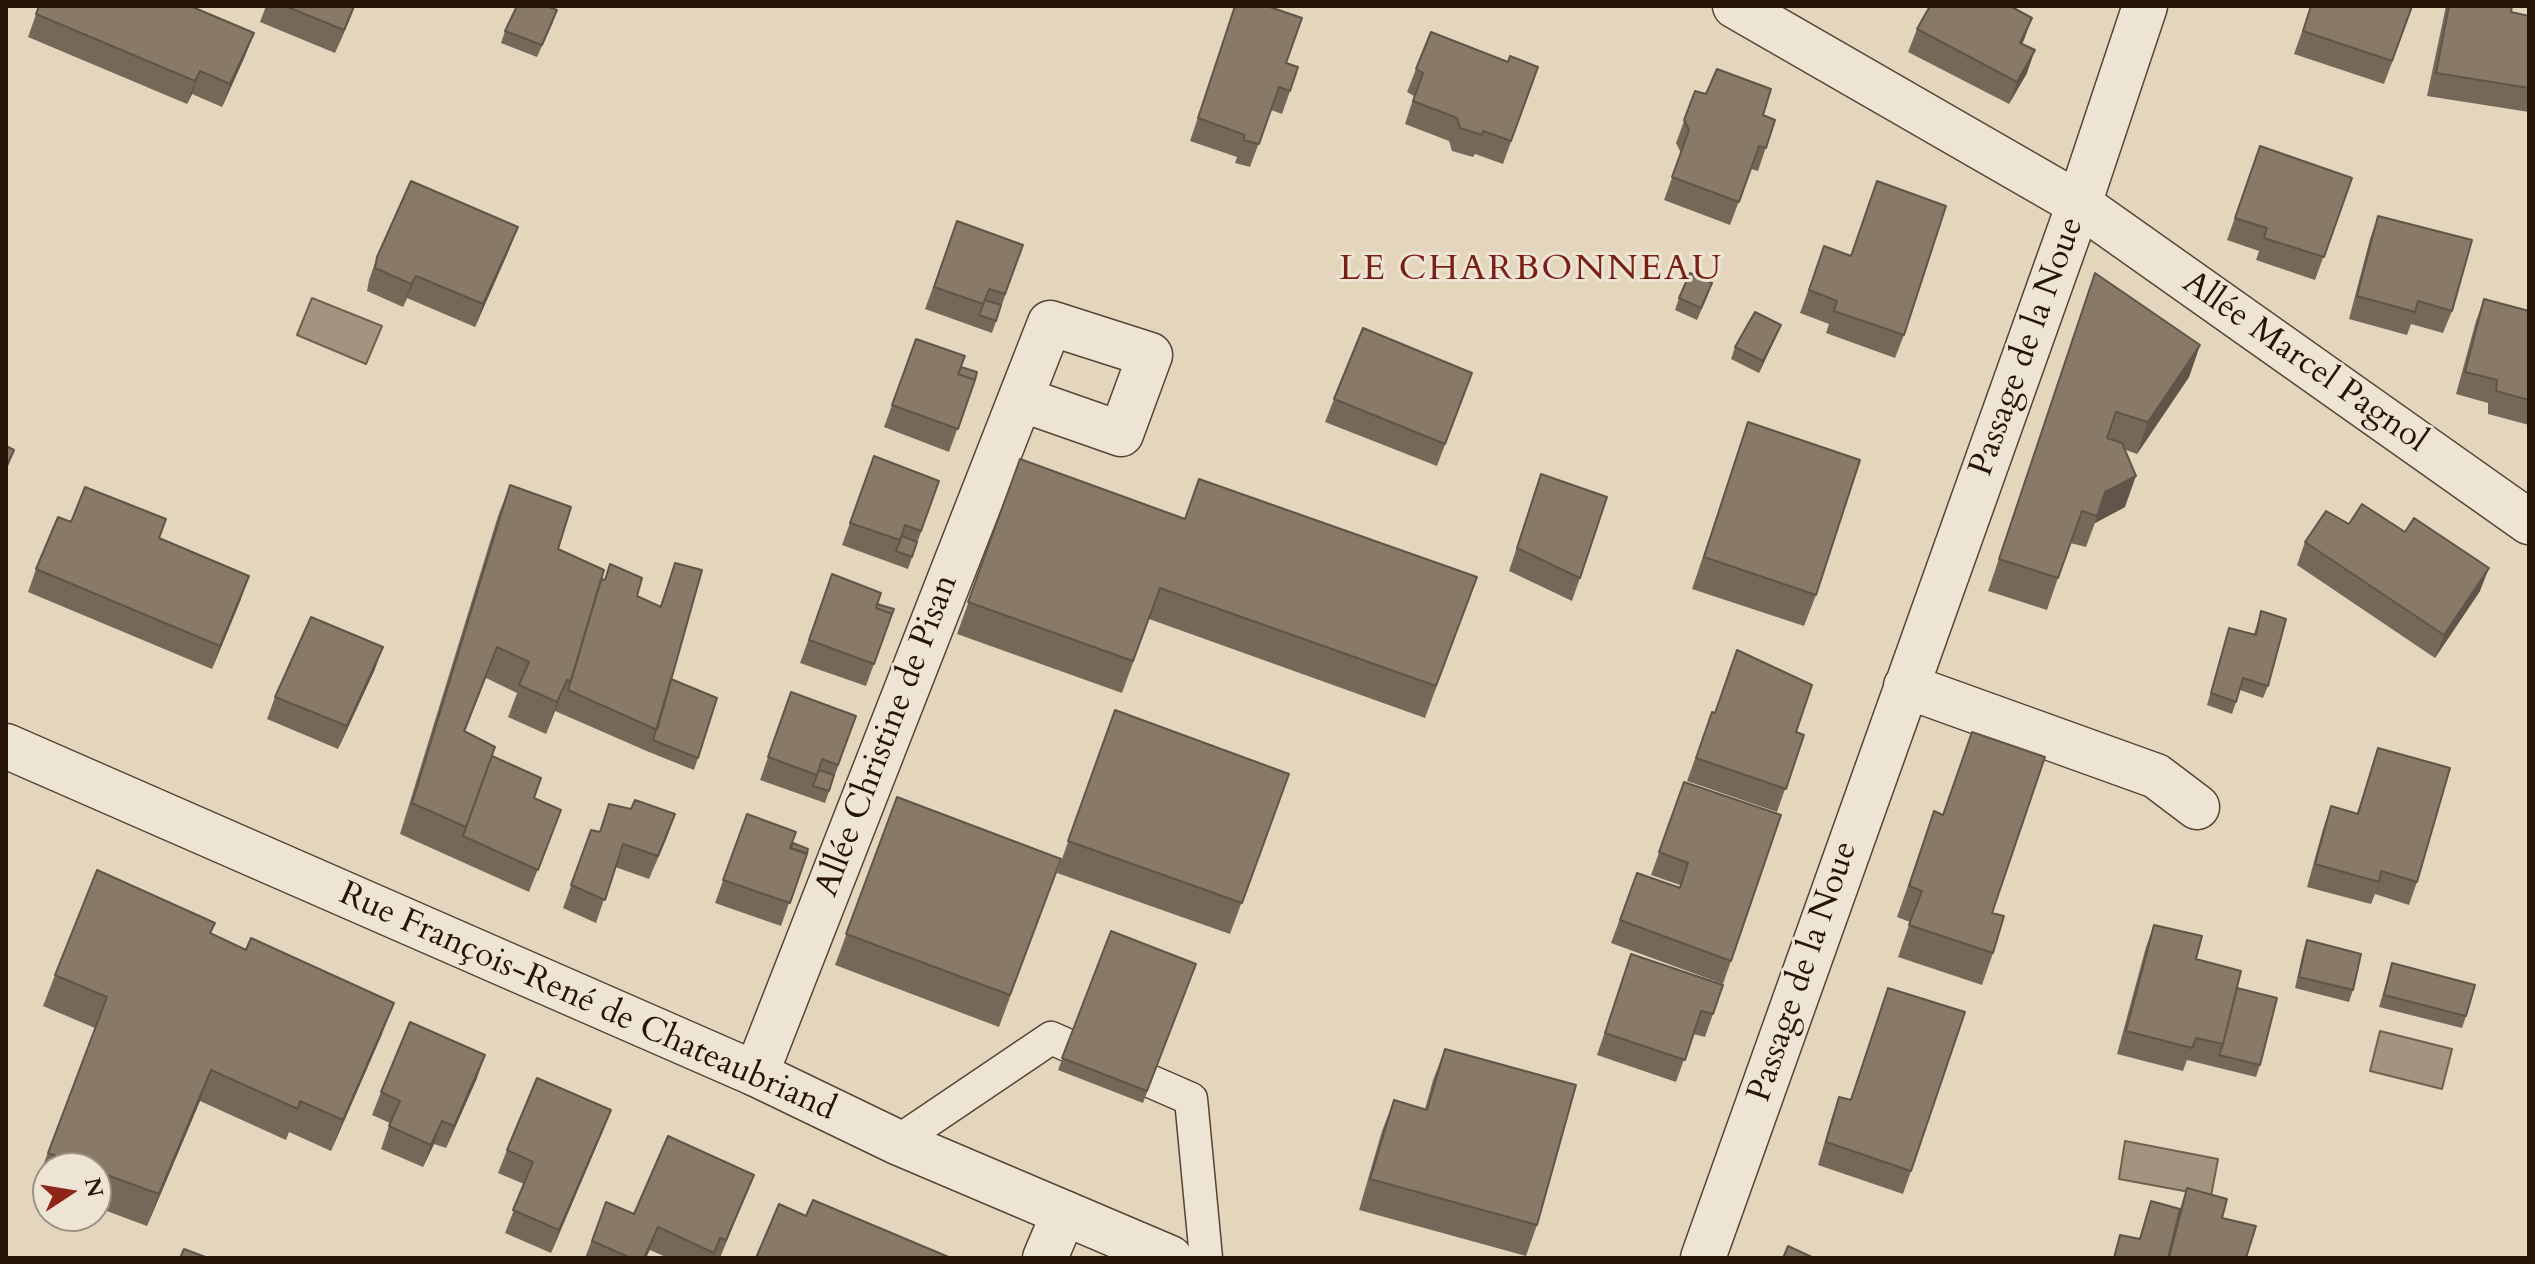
<!DOCTYPE html>
<meta charset="utf-8">
<style>
body{margin:0}
#map{position:relative;width:2535px;height:1264px;overflow:hidden;background:#e4d6bd;font-family:Cardo,serif}
canvas{display:block}
.frame{position:absolute;inset:0;border:8px solid #261409;pointer-events:none}
.north{position:absolute;left:32px;top:1152px;width:80px;height:80px;box-sizing:border-box;background:#ede4d4;border:2px solid #9d9183;border-radius:50%;rotate:78deg;font-size:22px;font-weight:700;line-height:32px;text-align:center;color:#261409}
.north::after{content:'';display:block;margin:auto;width:28px;height:36px;background:#8f2418;clip-path:polygon(50% 0,100% 100%,50% 72%,0 100%)}
</style>
<div id="map">
<canvas width="2535" height="1264"></canvas>
<div class="frame"></div>
<div class="north">N</div>
</div>
<script>
const ctx = document.querySelector('canvas').getContext('2d');
ctx.lineJoin = 'round';
function paint(path, color) { ctx.fillStyle = color; ctx.fill(path, 'evenodd'); }
const shape = rows => new Path2D(rows.map(r => 'M' + r).join(''));
function trace(path, color, width, dash) { ctx.strokeStyle = color; ctx.lineWidth = width; ctx.lineCap = dash ? 'butt' : 'round'; ctx.setLineDash(dash || []); ctx.stroke(path); }
function write(font, color, halo, rows, align = 'center') {
  ctx.font = font + ' Cardo,serif'; ctx.lineWidth = 6; ctx.setLineDash([]); ctx.textBaseline = 'middle'; ctx.strokeStyle = halo; ctx.fillStyle = color; for (const [text, x, y, turn = 0] of rows) {
    ctx.save(); ctx.translate(x, y); ctx.rotate((+turn || 0) * Math.PI / 180); ctx.textAlign = isNaN(turn) ? turn : align; if (halo) ctx.strokeText(text, 0, 0); ctx.fillText(text, 0, 0); ctx.restore();
  }
}
const water = shape([
 [312,298,382,326,366,364,297,335,312,298],
 [2380,1031,2452,1049,2442,1089,2370,1071,2380,1031],
 [2125,1141,2218,1159,2211,1196,2119,1179,2125,1141]
]);
const service = shape([
 [897,1142,1051,1038,1191,1099,1206,1258]
]);
const minor = shape([
 [1735,6,2079,204,2529,522],
 [1906,686,2156,776,2197,807],
 [756,1074,1050,323,1150,355,1121,434,1021,399],
 [1045,1258,1064,1213],
 [1703,1258,2079,204,2145,6]
]);
const tertiary = shape([
 [6,746,756,1074,897,1142,1170,1258]
]);
const wall = shape([
 [39,6,254,33,245,56,222,107,192,94,187,104,28,37],
 [266,6,355,6,335,53,260,22],
 [1235,6,1290,91,1282,114,1271,110,1250,167,1235,163,1237,157,1190,141],
 [2311,6,2413,6,2384,84,2294,54],
 [2446,6,2512,6,2511,12,2529,16,2529,112,2427,96],
 [553,22,537,57,501,43,505,31],
 [1917,29,2022,44,2027,73,2009,104,1908,52],
 [1508,62,1538,67,1503,164,1475,154,1473,157,1452,151,1449,141,1405,124,1414,96,1407,92,1416,69],
 [1695,91,1775,120,1758,171,1751,169,1730,225,1664,200,1681,153,1676,143],
 [2260,146,2352,178,2315,280,2256,260,2259,251,2227,240],
 [2378,216,2452,311,2443,333,2411,324,2407,335,2349,319,2370,239],
 [957,221,1023,245,992,333,925,309],
 [1824,246,1904,335,1895,358,1826,333,1829,324,1800,313],
 [509,250,475,327,407,298,403,307,367,291,369,280,377,257],
 [2095,273,2200,345,2189,377,2137,454,2126,450,2125,507,2095,523,2086,547,2070,543,2047,610,1988,591],
 [1708,295,1697,320,1675,310,1679,298],
 [2484,299,2529,311,2529,425,2488,414,2488,403,2456,394,2476,321],
 [1781,325,1759,373,1731,359,1735,347],
 [916,339,961,367,975,380,949,452,884,427],
 [1472,373,1437,466,1325,422,1334,399],
 [1748,422,1816,595,1804,626,1692,589],
 [874,456,939,481,908,569,842,545],
 [1020,459,1185,519,1477,577,1425,718,1149,619,1122,693,957,634],
 [1541,474,1580,578,1572,601,1509,571],
 [510,485,558,549,601,579,605,580,610,564,637,596,660,606,675,563,671,679,698,758,694,770,649,752,555,711,546,734,508,717,517,693,486,678,465,732,492,756,534,798,561,810,529,892,400,834,498,516],
 [71,522,159,538,241,599,212,669,28,592,36,569],
 [2349,524,2480,591,2435,658,2297,565,2305,542],
 [832,574,877,604,894,609,866,686,800,663],
 [2261,611,2268,686,2263,698,2240,690,2232,714,2207,705,2229,628,2254,634],
 [375,669,338,749,267,719,275,697],
 [791,692,856,716,825,803,760,780],
 [1115,710,1289,774,1230,934,1057,873],
 [1712,712,1804,735,1777,812,1687,781],
 [2378,748,2417,882,2409,905,2375,894,2371,904,2307,887,2323,829,2331,806,2357,813],
 [1684,782,1731,961,1723,984,1611,943,1637,873,1680,887,1680,885,1651,875],
 [897,797,1061,859,999,1027,835,965],
 [631,809,675,814,649,879,615,867,596,923,563,908,591,830,599,832],
 [1934,811,1992,913,1993,953,1982,985,1898,957,1910,922,1897,917],
 [747,814,793,843,808,849,781,926,715,903],
 [2154,925,2196,959,2237,988,2260,1065,2256,1077,2187,1060,2183,1071,2117,1054,2146,947],
 [1111,931,1196,964,1143,1103,1058,1070],
 [212,934,382,1034,331,1151,289,1132,286,1140,200,1101,147,1226,96,1207,96,1168,48,1168,48,1189,36,1184,95,1028,43,1006,55,975],
 [2307,940,2353,990,2349,1002,2295,988,2303,952],
 [1631,954,1713,1014,1705,1037,1693,1034,1676,1082,1597,1055],
 [2392,963,2466,1016,2462,1028,2379,1007],
 [1888,988,1911,1171,1903,1194,1818,1165,1831,1120,1839,1097,1850,1100],
 [1445,1049,1537,1225,1526,1256,1359,1210,1382,1131,1394,1100,1425,1109,1433,1080],
 [477,1078,446,1148,434,1144,423,1167,381,1149,390,1123,372,1115,381,1092],
 [611,1110,602,1133,551,1253,505,1233,524,1184,498,1173,507,1150],
 [754,1175,720,1258,668,1258,650,1250,646,1258,585,1258,606,1202,634,1214],
 [2187,1188,2222,1218,2246,1258,2113,1258,2120,1235,2139,1239,2151,1201,2180,1209]
]);
const shadedWall = shape([
 [355,6,349,21,335,53,344,30],
 [2032,18,2024,40,2011,66,2020,43],
 [254,33,245,56,222,107,230,84],
 [2035,50,2027,73,2009,104,2017,82],
 [200,71,192,94,187,104,195,81],
 [518,227,509,250,475,327,483,304],
 [416,276,407,298,403,307,411,284],
 [1781,325,1776,337,1759,373,1763,361],
 [2200,345,2189,377,2137,454,2148,422],
 [2136,476,2125,507,2095,523,2105,492],
 [2489,568,2480,591,2435,658,2444,635],
 [249,576,241,599,212,669,220,646],
 [383,647,375,669,338,749,347,726],
 [567,680,555,711,546,734,557,702],
 [675,814,667,837,649,879,658,856],
 [394,1003,382,1034,331,1151,343,1120],
 [485,1055,477,1078,446,1148,454,1126],
 [211,1070,200,1101,147,1226,159,1194],
 [611,1110,602,1133,551,1253,559,1230],
 [442,1121,434,1144,423,1167,431,1145],
 [658,1227,646,1258,644,1258]
]);
const building = shape([
 [39,6,190,6,254,33,230,84,200,71,195,81,36,14,39,6],
 [285,6,354,6,344,30,285,6],
 [517,6,547,6,557,10,542,45,505,31,517,6],
 [1235,6,1267,6,1302,18,1286,63,1298,67,1290,91,1279,87,1259,144,1243,140,1245,135,1198,118,1235,6],
 [1930,6,2010,6,2032,18,2020,43,2035,50,2017,82,1917,29,1930,6],
 [2311,6,2412,6,2392,61,2303,31,2311,6],
 [2449,6,2512,6,2511,12,2529,16,2529,88,2436,73,2449,6],
 [1431,32,1508,62,1510,56,1538,67,1511,141,1483,131,1482,135,1460,128,1457,118,1413,101,1423,73,1416,69,1431,32],
 [1717,69,1771,89,1763,115,1775,120,1766,148,1759,146,1739,202,1672,177,1689,130,1684,120,1695,91,1706,94,1717,69],
 [2260,146,2352,178,2324,257,2264,238,2267,228,2235,218,2260,146],
 [411,181,518,227,483,304,416,276,411,284,375,268,377,257,411,181],
 [1877,181,1946,206,1904,335,1834,311,1837,301,1809,290,1824,246,1851,256,1877,181],
 [2378,216,2472,240,2452,311,2418,301,2415,312,2357,296,2378,216],
 [957,221,1023,245,1005,294,989,289,983,304,934,287,957,221],
 [1690,273,1712,283,1701,308,1679,298,1690,273],
 [2095,273,2200,345,2148,422,2116,412,2107,438,2122,443,2136,476,2105,492,2097,516,2082,511,2058,578,1999,559,2095,273],
 [2484,299,2529,311,2529,400,2496,391,2497,380,2465,372,2484,299],
 [985,300,1001,305,996,321,979,315,985,300],
 [1755,312,1781,325,1763,361,1735,347,1755,312],
 [1363,328,1472,373,1445,444,1334,399,1363,328],
 [916,339,965,356,958,374,975,380,958,429,892,405,916,339],
 [961,367,977,372,975,380,958,374,961,367],
 [1748,422,1860,460,1816,595,1704,557,1748,422],
 [6,446,14,450,6,468,6,446],
 [874,456,939,481,921,531,905,525,900,540,850,523,874,456],
 [1020,459,1185,519,1199,479,1477,577,1436,686,1160,588,1133,661,968,602,1020,459],
 [1541,474,1607,497,1580,578,1517,548,1541,474],
 [510,485,571,507,558,549,604,570,571,681,567,680,557,702,519,685,529,662,497,647,464,731,495,747,466,827,412,803,510,485],
 [85,487,166,519,159,538,249,576,220,646,36,569,58,517,71,522,85,487],
 [2362,504,2405,532,2414,518,2489,568,2444,635,2305,542,2326,511,2349,524,2362,504],
 [902,536,917,542,912,557,896,551,902,536],
 [675,563,702,570,657,730,568,690,601,579,605,580,610,564,642,578,637,596,661,607,675,563],
 [832,574,881,593,876,608,892,614,874,664,809,640,832,574],
 [877,604,894,609,889,622,892,614,876,608,877,604],
 [2261,611,2286,619,2268,686,2243,678,2236,702,2211,693,2229,628,2256,635,2261,611],
 [311,617,383,647,347,726,275,697,311,617],
 [1737,650,1812,685,1796,732,1804,735,1786,789,1696,758,1712,712,1715,713,1737,650],
 [671,679,717,698,698,758,653,740,671,679],
 [791,692,856,716,838,765,822,759,817,775,768,757,791,692],
 [1115,710,1289,774,1242,903,1068,841,1115,710],
 [1972,732,2045,757,1992,913,2004,916,1993,953,1909,925,1922,891,1909,886,1934,811,1943,815,1972,732],
 [2378,748,2450,768,2417,882,2381,871,2379,882,2315,864,2331,806,2358,814,2378,748],
 [492,756,541,778,534,798,561,810,538,870,463,836,492,756],
 [819,770,834,775,829,791,813,786,819,770],
 [1684,782,1781,815,1731,961,1620,920,1637,873,1680,888,1688,863,1659,852,1684,782],
 [897,797,1061,859,1010,995,846,934,897,797],
 [635,800,675,814,658,856,623,844,605,900,571,885,591,830,600,832,609,804,631,809,635,800],
 [747,814,796,832,790,848,807,854,790,903,723,880,747,814],
 [793,843,808,849,807,853,791,848,793,843],
 [97,870,215,923,210,933,246,950,251,938,394,1003,343,1120,300,1101,298,1109,211,1070,159,1194,96,1171,96,1168,88,1168,48,1153,107,997,55,975,97,870],
 [2154,925,2202,936,2196,959,2241,971,2223,1044,2196,1038,2192,1048,2126,1031,2154,925],
 [1111,931,1196,964,1147,1091,1062,1058,1111,931],
 [2307,940,2361,954,2353,990,2299,977,2307,940],
 [1631,954,1723,985,1713,1014,1701,1011,1685,1060,1605,1033,1631,954],
 [2392,963,2475,985,2466,1016,2384,995,2392,963],
 [1888,988,1965,1012,1911,1171,1826,1142,1839,1097,1851,1100,1888,988],
 [2237,988,2277,998,2260,1065,2219,1055,2223,1044,2237,988],
 [410,1022,485,1055,454,1126,442,1121,431,1145,389,1126,400,1101,381,1092,410,1022],
 [1445,1049,1576,1085,1537,1225,1370,1179,1394,1100,1427,1110,1445,1049],
 [537,1078,611,1110,559,1230,513,1210,533,1162,507,1150,537,1078],
 [668,1136,754,1175,726,1240,720,1238,714,1253,658,1227,644,1258,631,1258,592,1241,606,1202,634,1214,668,1136],
 [2187,1188,2227,1199,2222,1218,2256,1226,2246,1258,2169,1258,2187,1188],
 [813,1200,951,1258,756,1258,779,1204,806,1216,813,1200],
 [2151,1201,2180,1209,2168,1258,2114,1258,2120,1235,2140,1239,2151,1201],
 [1788,1246,1814,1258,1783,1258,1788,1246],
 [184,1249,208,1258,180,1258,184,1249]
]);
const streetNames = [
 ["Passage de la Noue",2028,347,-70],
 ["Allée Marcel Pagnol",2304,363,35],
 ["Allée Christine de Pisan",888,736,-69],
 ["Passage de la Noue",1804,972,-71],
 ["Rue François-René de Chateaubriand",587,1003,24]
];
const neighbourhoodNames = [
 ["LE CHARBONNEAU",1531,271]
];
paint(water, '#a39480');
trace(water, '#716150', 2);
trace(service, '#564436', 35);
trace(minor, '#564436', 47);
trace(tertiary, '#564436', 47);
trace(service, '#ede4d4', 32);
trace(minor, '#ede4d4', 44);
trace(tertiary, '#ede4d4', 44);
paint(wall, '#766859');
paint(shadedWall, '#605548');
paint(building, '#897967');
trace(building, '#605548', 2);
write('34px', '#261409', '#ede4d4', streetNames);
ctx.letterSpacing = '2px';
write('36px', '#7a1f14', '#ede4d4', neighbourhoodNames);
ctx.letterSpacing = '0px';
</script>
